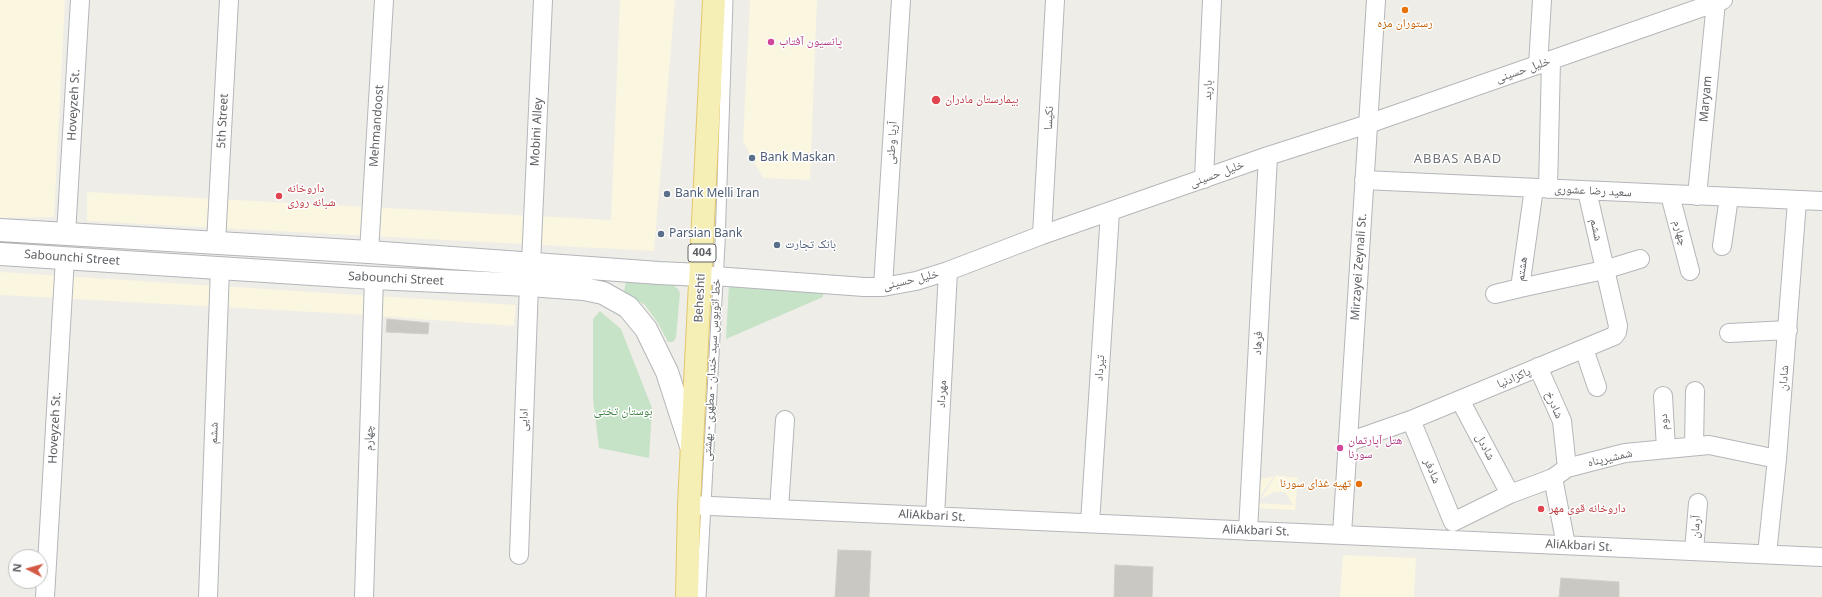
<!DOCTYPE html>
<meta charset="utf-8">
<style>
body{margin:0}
#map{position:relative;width:1822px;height:597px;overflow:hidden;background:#efede7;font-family:"Noto Sans",sans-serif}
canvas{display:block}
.north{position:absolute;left:8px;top:549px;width:40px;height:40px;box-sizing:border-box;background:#fff;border:1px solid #bfc0c1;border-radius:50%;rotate:276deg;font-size:11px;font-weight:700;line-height:16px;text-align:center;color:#5e6165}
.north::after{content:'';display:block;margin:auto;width:14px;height:18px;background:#d55946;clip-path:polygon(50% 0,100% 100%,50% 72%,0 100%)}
</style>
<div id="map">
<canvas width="1822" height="597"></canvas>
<div class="north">N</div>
</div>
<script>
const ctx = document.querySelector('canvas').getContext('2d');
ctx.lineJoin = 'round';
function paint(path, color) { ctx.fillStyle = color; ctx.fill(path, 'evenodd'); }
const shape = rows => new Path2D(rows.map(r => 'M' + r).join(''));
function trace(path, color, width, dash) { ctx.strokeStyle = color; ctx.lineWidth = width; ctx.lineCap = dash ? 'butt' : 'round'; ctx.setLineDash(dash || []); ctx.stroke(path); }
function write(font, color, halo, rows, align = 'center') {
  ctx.font = font + ' "Noto Sans","Noto Naskh Arabic",sans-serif'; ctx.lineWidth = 3; ctx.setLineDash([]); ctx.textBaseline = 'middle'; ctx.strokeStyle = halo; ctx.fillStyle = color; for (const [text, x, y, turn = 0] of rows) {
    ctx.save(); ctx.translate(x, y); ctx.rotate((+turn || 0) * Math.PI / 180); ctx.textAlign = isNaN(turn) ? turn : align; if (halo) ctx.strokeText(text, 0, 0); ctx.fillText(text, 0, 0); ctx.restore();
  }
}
const commercial = shape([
 [0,0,65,0,54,217,0,218],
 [620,0,675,0,654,251,87,221,87,192,611,220],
 [750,0,817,0,810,180,763,178,743,141],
 [0,272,516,305,514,326,350,314,0,295],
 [1276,475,1298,478,1295,510,1251,508,1254,481,1274,476,1255,503,1293,505,1285,492,1274,492,1261,499],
 [1343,555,1416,558,1414,597,1340,597]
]);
const green = shape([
 [626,281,673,285,678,289,680,293,676,338,673,342,668,342,658,323,645,305,624,292],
 [729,284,823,291,823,297,726,339],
 [600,311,621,329,652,408,649,458,599,448,593,399,593,319]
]);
const building = shape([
 [387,319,429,323,428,334,386,332,387,319],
 [838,550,871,551,869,597,835,597,838,550],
 [1115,565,1153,567,1152,597,1114,597,1115,565],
 [1561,578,1619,582,1619,597,1559,597,1561,578]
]);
const lane = shape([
 [701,597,720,244,728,0]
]);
const street = shape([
 [1538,65,1542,0],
 [1204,179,1212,0],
 [1364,180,1822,201],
 [1534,188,1520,288,1604,270,1640,259],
 [1548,189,1551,61],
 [1670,195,1690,271],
 [1697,196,1716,2],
 [66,234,80,0],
 [1042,235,1055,0],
 [216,243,229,0],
 [1722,246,1729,197],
 [369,252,384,0],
 [531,264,543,0],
 [701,275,864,287,883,287,916,281,948,271,1042,235,1268,156,1368,124,1723,0],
 [883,287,901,0],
 [1495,294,1520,288],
 [1729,333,1788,330],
 [1584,349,1597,387],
 [1538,367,1562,421,1567,468],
 [1663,396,1666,449],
 [1460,400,1510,494],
 [1411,420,1453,522,1510,494,1553,478,1567,468,1625,453,1709,445,1777,459],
 [1348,442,1411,420,1614,336,1617,332,1618,326,1587,191],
 [1694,446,1695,391],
 [1553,478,1566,545],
 [689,505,1822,557],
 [779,509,785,420],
 [935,516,948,271],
 [1090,523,1110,212],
 [1248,531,1268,156],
 [1342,534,1376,0],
 [1694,551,1698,503],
 [1767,554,1777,459,1797,201],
 [519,555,529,285],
 [45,597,65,258],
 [208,597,220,268],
 [364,597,374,278]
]);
const secondary = shape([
 [0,230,369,252,659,273,701,275],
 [0,254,374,278,529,285,584,289,603,293,628,307,646,329,667,372,691,446]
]);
const primary = shape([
 [687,597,689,505,714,0]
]);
const markers = [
 [1405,10,4,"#e8710a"],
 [771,42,4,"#d1479c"],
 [936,100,5,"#e0444e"],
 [752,158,4,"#5c6f8a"],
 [667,194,4,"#5c6f8a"],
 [279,196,4,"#e0444e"],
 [661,234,4,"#5c6f8a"],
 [777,245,4,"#5c6f8a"],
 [1340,448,4,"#d1479c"],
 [1359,484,4,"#e8710a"],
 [1541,509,4,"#e0444e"]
];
const shields = [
 [702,253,28]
];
const shieldNames = [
 ["404",702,253]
];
const foodNames = [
 ["رستوران مزه",1405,24],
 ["تهیه غذای سورنا",1351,484,"right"]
];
const hotelNames = [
 ["پانسیون آفتاب",779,42],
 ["هتل آپارتمان",1348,441],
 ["سورنا",1348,455]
];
const streetNames = [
 ["خلیل حسینی",1523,70,-19],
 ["باربد",1208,90,-87],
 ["Maryam",1706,99,-85],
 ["Hoveyzeh St.",74,105,-87],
 ["نکیسا",1049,118,-87],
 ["5th Street",223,121,-87],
 ["Mehmandoost",377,126,-86],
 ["Mobini Alley",537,132,-87],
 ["آریا وطنی",892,143,-86],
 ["خلیل حسینی",1217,174,-20],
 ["سعید رضا عشوری",1593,191,3],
 ["ششم",1596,230,78],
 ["چهارم",1680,233,75],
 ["Sabounchi Street",72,258,4],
 ["Mirzayei Zeynali St.",1359,267,-86],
 ["هشتم",1522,269,-82],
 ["Sabounchi Street",396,279,3],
 ["خلیل حسینی",911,280,-13],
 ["Beheshti",700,298,-87],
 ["فرهاد",1258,343,-87],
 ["تیرداد",1100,368,-86],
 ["خط اتوبوس سید خندان - مطهری - بهشتی",712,370,-87],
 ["پاکزادنیا",1514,378,-23],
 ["شادان",1784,378,-85],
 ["مهرداد",942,394,-87],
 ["شادرخ",1554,405,67],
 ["ادایی",524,420,-88],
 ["دوم",1664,422,-94],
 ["Hoveyzeh St.",55,428,-87],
 ["ششم",214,433,-88],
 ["چهارم",369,438,-88],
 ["شاددل",1485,447,62],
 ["شمشیرپناه",1610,458,-13],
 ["شادفر",1432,471,67],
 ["AliAkbari St.",932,516,3],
 ["آرمان",1696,527,-86],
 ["AliAkbari St.",1256,531,2],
 ["AliAkbari St.",1579,546,3]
];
const healthNames = [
 ["بیمارستان مادران",945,100],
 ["داروخانه",287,189],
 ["شبانه روزی",287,203],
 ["داروخانه قوی مهر",1549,509]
];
const serviceNames = [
 ["Bank Maskan",760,158],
 ["Bank Melli Iran",675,194],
 ["Parsian Bank",669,234],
 ["بانک تجارت",785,245]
];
const parkNames = [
 ["بوستان تختی",623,412]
];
const neighbourhoodNames = [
 ["ABBAS ABAD",1458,159]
];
paint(commercial, '#faf6e0');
paint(green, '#c6e3c8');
paint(building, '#cac8c3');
trace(building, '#d3cfc6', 1);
trace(lane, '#b4b6ba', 11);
trace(street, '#b4b6ba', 20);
trace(secondary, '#b3b5b9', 24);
trace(primary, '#e1c76d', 24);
trace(lane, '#fff', 9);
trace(street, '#fff', 18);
trace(secondary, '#fff', 22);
trace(primary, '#f6efb5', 22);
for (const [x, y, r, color] of markers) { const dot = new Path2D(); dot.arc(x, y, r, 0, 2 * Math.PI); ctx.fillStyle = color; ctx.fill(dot); trace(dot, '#fff', 1.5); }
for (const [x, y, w] of shields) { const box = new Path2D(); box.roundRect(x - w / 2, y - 9, w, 18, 3); ctx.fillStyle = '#fff'; ctx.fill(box); trace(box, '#5e6165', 1); }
write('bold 11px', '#5e6165', null, shieldNames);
write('12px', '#c56008', '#fff', foodNames);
write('12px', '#b23c85', '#fff', hotelNames, 'left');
write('12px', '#5e6165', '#fff', streetNames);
write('12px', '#be3a42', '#fff', healthNames, 'left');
write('12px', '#4e5e75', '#fff', serviceNames, 'left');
write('12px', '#408247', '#fff', parkNames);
ctx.letterSpacing = '1px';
write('13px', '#6f7377', '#fff', neighbourhoodNames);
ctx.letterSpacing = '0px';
</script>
